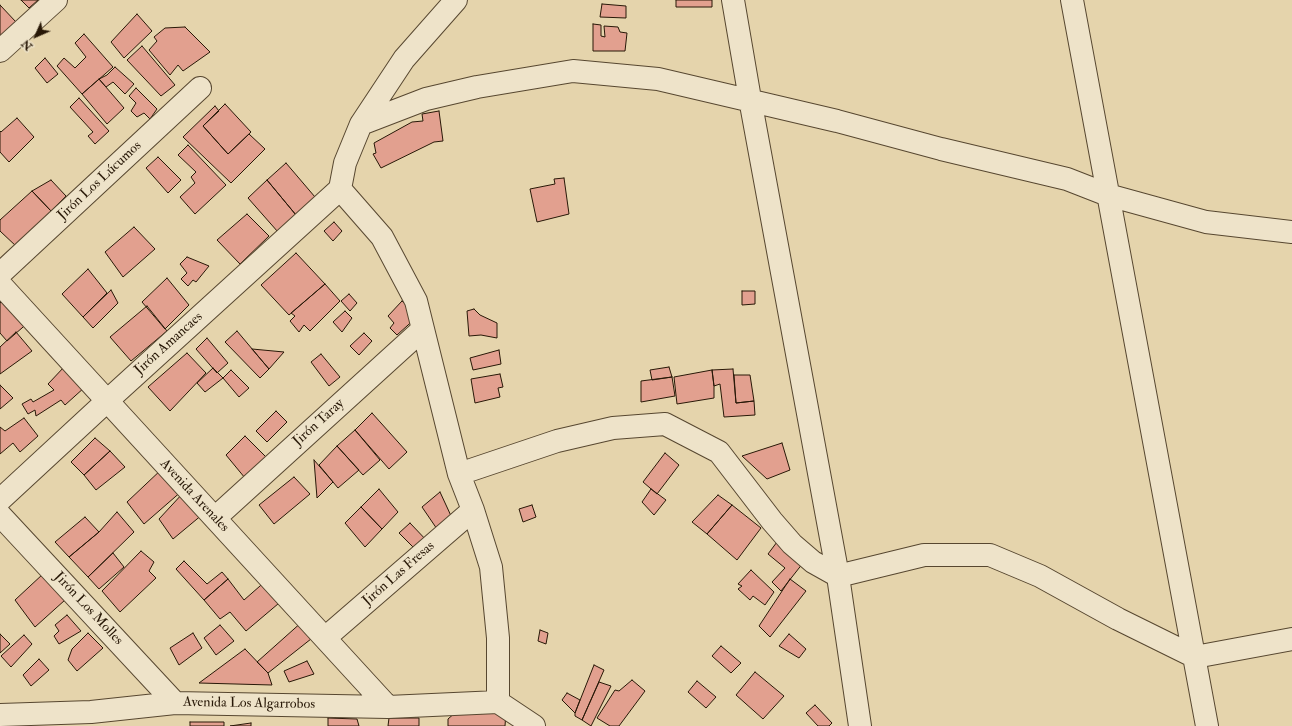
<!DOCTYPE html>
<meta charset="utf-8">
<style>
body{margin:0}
#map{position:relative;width:1292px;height:726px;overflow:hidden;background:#e5d4ac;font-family:"IM FELL Double Pica",serif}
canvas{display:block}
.north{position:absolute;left:16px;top:16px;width:40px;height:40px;-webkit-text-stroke:3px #eee3c9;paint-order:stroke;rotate:225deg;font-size:11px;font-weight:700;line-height:16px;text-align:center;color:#281807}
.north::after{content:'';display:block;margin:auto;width:14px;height:18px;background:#281807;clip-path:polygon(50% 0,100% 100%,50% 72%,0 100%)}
</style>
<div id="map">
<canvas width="1292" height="726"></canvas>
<div class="north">N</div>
</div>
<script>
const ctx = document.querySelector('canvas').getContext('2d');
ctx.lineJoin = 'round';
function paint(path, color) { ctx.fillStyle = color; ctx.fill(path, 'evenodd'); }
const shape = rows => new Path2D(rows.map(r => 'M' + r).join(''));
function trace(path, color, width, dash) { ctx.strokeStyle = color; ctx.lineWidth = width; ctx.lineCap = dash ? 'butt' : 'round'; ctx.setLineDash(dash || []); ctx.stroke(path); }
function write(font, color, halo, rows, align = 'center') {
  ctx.font = font + ' "IM FELL Double Pica",serif'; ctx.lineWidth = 3; ctx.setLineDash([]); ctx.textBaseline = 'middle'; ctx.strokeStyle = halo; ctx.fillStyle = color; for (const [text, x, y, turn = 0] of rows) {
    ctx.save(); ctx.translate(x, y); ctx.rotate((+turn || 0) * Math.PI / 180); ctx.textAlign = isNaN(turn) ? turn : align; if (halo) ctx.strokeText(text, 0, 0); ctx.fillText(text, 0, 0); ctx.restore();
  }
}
const building = shape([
 [21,0,38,0,29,8,21,0],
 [676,0,712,0,712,7,676,7,676,0],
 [602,4,626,6,626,18,600,17,602,4],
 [0,5,16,22,0,36,0,5],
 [137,14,152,31,124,58,111,42,137,14],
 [593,24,601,25,601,36,605,37,604,26,618,27,620,32,627,33,625,51,593,51,593,24],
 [185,27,210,52,183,71,178,65,170,75,149,50,157,41,154,37,165,28,185,27],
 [84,34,113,67,82,94,57,66,64,58,75,68,86,57,75,43,84,34],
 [142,46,175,85,161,96,127,60,142,46],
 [45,58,58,74,47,83,35,68,45,58],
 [115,67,134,84,125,94,113,82,106,87,99,79,107,75,115,67],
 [99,79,124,108,107,124,82,94,99,79],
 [136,88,157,109,150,119,144,113,137,117,131,111,136,103,129,96,136,88],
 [79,98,109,131,95,144,88,136,93,132,70,107,79,98],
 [225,104,251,132,228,154,203,126,225,104],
 [215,106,219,111,203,126,228,154,249,134,265,149,231,183,183,137,215,106],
 [439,111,443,141,434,142,381,168,373,154,376,153,374,143,412,122,423,121,422,114,439,111],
 [17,118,34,137,9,162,0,152,0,131,1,132,17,118],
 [188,145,226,185,195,214,180,197,195,183,191,177,196,172,178,155,188,145],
 [158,157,181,180,168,193,146,168,158,157],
 [286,163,315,197,296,215,267,180,286,163],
 [564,178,569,214,537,222,530,189,555,184,554,179,564,178],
 [51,180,66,196,51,211,32,191,51,180],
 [267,180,296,215,278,232,248,198,267,180],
 [32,191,51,211,17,247,0,231,0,220,32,191],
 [247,214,269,236,240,264,217,240,247,214],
 [334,222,342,231,333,241,324,231,334,222],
 [134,227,155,249,123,277,105,252,134,227],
 [296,253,325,284,289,315,261,285,296,253],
 [187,257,209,266,196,282,193,280,188,286,181,279,187,273,180,264,187,257],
 [88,269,107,293,83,317,62,294,88,269],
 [167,278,189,305,165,329,142,302,167,278],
 [325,284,340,301,310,331,304,325,299,332,290,321,295,316,291,313,325,284],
 [111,290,118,303,93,328,83,317,111,290],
 [742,291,755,291,755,304,742,305,742,291],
 [349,294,357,303,350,311,341,301,349,294],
 [5,298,30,321,7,341,0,333,0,303,5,298],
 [402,301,418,316,397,335,390,328,394,323,388,316,402,301],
 [147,306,167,331,131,361,110,337,147,306],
 [474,309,480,315,497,323,497,338,481,335,469,336,467,311,474,309],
 [345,311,352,318,342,332,333,322,345,311],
 [237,331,269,369,260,378,225,342,237,331],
 [16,332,32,351,0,374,0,347,16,332],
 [364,333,372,341,359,355,350,346,364,333],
 [207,338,228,363,217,373,196,349,207,338],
 [252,349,284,352,269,369,252,349],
 [499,350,501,364,473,370,470,358,499,350],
 [187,353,206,373,170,411,148,387,187,353],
 [321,354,340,377,329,386,311,362,321,354],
 [65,366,85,387,65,405,61,400,36,416,35,410,28,414,22,404,31,399,33,402,54,390,48,384,65,366],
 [669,367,672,377,652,380,650,370,669,367],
 [213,368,223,378,205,392,197,383,213,368],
 [733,369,736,403,754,401,755,415,724,417,720,384,714,386,712,370,733,369],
 [231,370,249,388,239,397,223,378,231,370],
 [712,370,714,386,714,398,677,404,674,377,712,370],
 [500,374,503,387,498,388,500,397,475,403,471,379,500,374],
 [734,375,750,375,754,401,736,403,734,375],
 [672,377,675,396,641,402,641,381,672,377],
 [0,385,13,398,0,409,0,385],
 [276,411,287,422,267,442,256,431,276,411],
 [372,413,407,452,389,469,355,430,372,413],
 [24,418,38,436,20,452,13,443,0,454,0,427,5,431,24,418],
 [355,430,380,460,363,475,337,446,355,430],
 [245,436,267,458,245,478,226,455,245,436],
 [95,438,110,451,84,475,71,462,95,438],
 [782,443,790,470,767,479,742,456,782,443],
 [337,446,359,470,338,488,319,465,337,446],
 [110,451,125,467,96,490,84,475,110,451],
 [665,453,679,465,657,494,643,482,665,453],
 [314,460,333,482,317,498,314,460],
 [163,468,183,490,144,524,127,502,163,468],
 [294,477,310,494,274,524,259,505,294,477],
 [379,489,398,512,382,529,361,507,379,489],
 [651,489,666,500,654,515,642,502,651,489],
 [184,492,203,514,173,539,159,519,184,492],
 [440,492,452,518,437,529,422,507,440,492],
 [718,495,732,505,707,534,692,522,718,495],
 [532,505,536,517,523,522,519,509,532,505],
 [732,505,761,528,737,560,707,534,732,505],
 [361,507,382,529,365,547,345,523,361,507],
 [117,512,134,532,88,577,69,557,99,532,117,512],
 [85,517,99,532,69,557,55,542,85,517],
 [410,523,429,543,417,551,399,533,410,523],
 [777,542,803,563,781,591,772,582,785,568,768,554,777,542],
 [141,551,154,562,149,571,156,578,120,612,102,591,141,551],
 [113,553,124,567,99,589,88,577,113,553],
 [184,561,207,584,222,572,228,579,204,600,176,569,184,561],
 [751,570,774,592,765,605,753,596,750,600,738,589,742,586,738,584,751,570],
 [43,574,65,600,35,627,15,600,43,574],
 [228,579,244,600,268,579,285,598,246,631,230,612,220,619,204,600,228,579],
 [790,579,806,591,770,637,759,626,790,579],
 [67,615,81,631,59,644,54,636,59,631,55,625,67,615],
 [303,621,316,635,268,673,257,662,303,621],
 [220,625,234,641,216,655,204,638,220,625],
 [540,630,548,633,546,644,538,641,540,630],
 [88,633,103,648,77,671,68,660,72,649,88,633],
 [193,633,202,648,179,665,170,648,193,633],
 [0,634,10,644,0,653,0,634],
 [789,634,806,649,799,658,779,646,789,634],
 [24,635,32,644,11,667,1,656,24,635],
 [721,646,741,663,731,673,712,656,721,646],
 [245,649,268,673,272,685,199,683,245,649],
 [39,659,49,670,31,686,23,675,39,659],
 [307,661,314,674,289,682,284,671,307,661],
 [594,665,604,670,582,720,575,716,575,713,594,665],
 [755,672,784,696,763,719,736,695,755,672],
 [632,680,645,691,619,726,610,726,597,718,615,690,619,691,632,680],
 [697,681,716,697,706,708,688,692,697,681],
 [599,682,611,686,591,726,582,720,599,682],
 [567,693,580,700,575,713,562,700,567,693],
 [815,705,832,723,829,726,818,726,806,713,815,705],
 [456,712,506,712,505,726,448,726,448,719,456,712],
 [328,718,357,719,359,726,328,726,328,718],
 [389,718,419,718,419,726,388,726,389,718],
 [190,722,224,722,224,726,190,726,190,722],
 [251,723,251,726,230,726,251,723]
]);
const minor = shape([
 [733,0,750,99,838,576,860,726],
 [1072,0,1207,726],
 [0,51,56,0],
 [361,124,426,99,477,87,573,71,658,79,837,121,941,149,1067,179,1108,195,1206,222,1292,232],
 [340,189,382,237,416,301,459,474,473,510,491,567,498,638,498,702],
 [340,189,345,163,361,124,404,59,456,0],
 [0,274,200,88],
 [0,284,388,707],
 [459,474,557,441,613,428,665,424,719,452,772,521,792,544,813,562,838,576,924,555,990,555,1040,576,1118,619,1195,657,1292,639],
 [0,500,107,401,340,189],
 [0,515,175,703],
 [215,518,423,329],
 [325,638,473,510],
 [498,702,534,726],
 [0,715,91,712,175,703,388,707,498,702]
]);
const streetNames = [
 ["Jirón Los Lúcumos",100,181,-43],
 ["Jirón Amancaes",169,344,-42],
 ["Jirón Taray",319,423,-42],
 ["Avenida Arenales",194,496,47],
 ["Jirón Las Fresas",399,574,-41],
 ["Jirón Los Molles",88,609,47],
 ["Avenida Los Algarrobos",249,704,1]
];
paint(building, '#e2a08f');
trace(building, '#281807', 1);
trace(minor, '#574730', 24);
trace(minor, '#eee3c9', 22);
write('14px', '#281807', '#eee3c9', streetNames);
</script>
